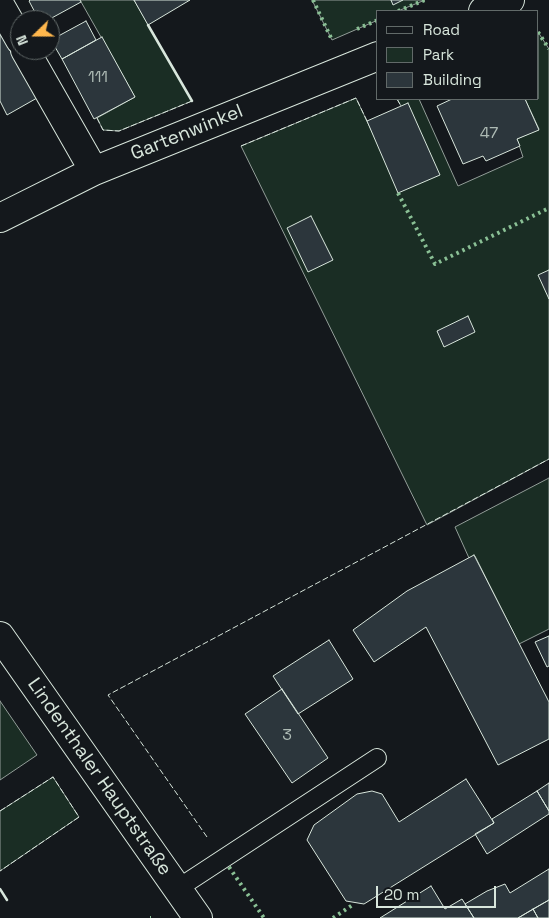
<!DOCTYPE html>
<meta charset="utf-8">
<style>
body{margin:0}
#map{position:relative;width:549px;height:918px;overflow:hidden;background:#14181c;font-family:"Space Grotesk",sans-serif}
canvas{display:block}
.legend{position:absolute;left:376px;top:10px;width:162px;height:90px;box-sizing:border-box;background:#14181c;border:1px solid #626a69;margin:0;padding:6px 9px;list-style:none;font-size:15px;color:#d8e6dc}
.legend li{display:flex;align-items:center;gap:10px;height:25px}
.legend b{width:25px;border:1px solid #626a69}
.north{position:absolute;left:10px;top:10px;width:50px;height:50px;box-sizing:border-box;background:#14181c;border:1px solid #626a69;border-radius:50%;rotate:248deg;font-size:14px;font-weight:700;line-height:20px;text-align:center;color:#d8e6dc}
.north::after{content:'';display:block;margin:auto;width:18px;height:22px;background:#ffb74d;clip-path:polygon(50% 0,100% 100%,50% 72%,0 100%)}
.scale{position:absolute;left:376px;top:886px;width:120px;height:22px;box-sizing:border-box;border:2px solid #d8e6dc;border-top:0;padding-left:6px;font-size:15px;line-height:18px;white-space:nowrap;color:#d8e6dc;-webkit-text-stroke:4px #14181c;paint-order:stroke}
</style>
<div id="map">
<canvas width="549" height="918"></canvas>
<ul class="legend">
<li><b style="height:6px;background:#14181c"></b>Road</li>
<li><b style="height:14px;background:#1a2d24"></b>Park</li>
<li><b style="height:14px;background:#2c363c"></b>Building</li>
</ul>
<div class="north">N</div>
<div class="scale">20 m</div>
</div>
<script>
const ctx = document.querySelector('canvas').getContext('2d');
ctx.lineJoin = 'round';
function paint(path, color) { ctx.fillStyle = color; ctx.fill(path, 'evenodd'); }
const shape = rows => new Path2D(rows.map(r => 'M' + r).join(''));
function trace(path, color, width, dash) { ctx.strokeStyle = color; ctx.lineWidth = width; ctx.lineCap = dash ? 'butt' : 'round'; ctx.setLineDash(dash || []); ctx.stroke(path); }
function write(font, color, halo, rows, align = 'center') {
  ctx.font = font + ' "Space Grotesk",sans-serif'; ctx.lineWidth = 4; ctx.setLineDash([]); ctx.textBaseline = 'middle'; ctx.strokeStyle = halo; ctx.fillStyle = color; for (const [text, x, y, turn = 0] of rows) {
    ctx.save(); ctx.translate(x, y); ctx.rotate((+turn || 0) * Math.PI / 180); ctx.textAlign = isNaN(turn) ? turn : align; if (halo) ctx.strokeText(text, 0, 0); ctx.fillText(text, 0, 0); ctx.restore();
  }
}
const green = shape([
 [80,0,134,0,192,101,119,131,103,130,97,118,135,97,80,0],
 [312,0,425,0,398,11,378,11,378,20,332,40,312,0],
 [538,32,549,49,549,459,427,525,241,146,356,98,400,191,401,106,397,99,419,99,458,186,523,157,517,139,539,129,525,99,538,99,538,32],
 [549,478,549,629,519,644,475,556,469,558,455,527,549,478],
 [0,701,37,755,0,780,0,701],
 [53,777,79,817,0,871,0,811,53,777]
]);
const building = shape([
 [30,0,80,0,81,2,48,20,39,20,29,1,30,0],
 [134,0,190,0,148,25,134,0],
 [391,0,403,0,393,5,391,0],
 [86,21,96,40,62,59,51,40,86,21],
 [0,33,37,98,7,115,0,101,0,33],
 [102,37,135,97,94,119,62,59,102,37],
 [452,99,525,99,539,130,517,139,520,146,486,161,483,156,463,164,437,106,452,99],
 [408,103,440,175,398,193,367,121,408,103],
 [311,216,333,260,308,272,287,228,311,216],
 [549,270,549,299,538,275,549,270],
 [468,316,475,332,444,347,437,331,468,316],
 [474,555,549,702,549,739,498,765,426,627,374,662,353,630,407,591,474,555],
 [549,636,549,666,547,667,535,642,549,636],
 [329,640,353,679,298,714,273,676,329,640],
 [282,689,328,758,292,783,245,714,282,689],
 [466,779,494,823,364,904,346,901,307,840,314,825,357,794,372,791,382,794,399,822,466,779],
 [549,783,549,811,537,791,549,783],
 [537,791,549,811,549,814,487,854,475,834,494,823,492,819,537,791],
 [549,869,549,900,518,918,474,918,465,904,487,891,505,884,510,893,549,869],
 [431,886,445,909,462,899,474,918,380,918,431,886],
 [549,900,549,918,538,918,533,909,549,900],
 [533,909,538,918,518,918,533,909]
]);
const lane = shape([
 [177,889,377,758]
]);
const street = shape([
 [0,5,20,40],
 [483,11,510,0],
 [25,50,94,171],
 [0,218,94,171,378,56]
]);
const secondary = shape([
 [0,636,198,918]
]);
const hedge = shape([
 [313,0,332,40],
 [398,11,425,0],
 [357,29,378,20],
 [538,32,549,49],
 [398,193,435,264,549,208],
 [229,867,264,918],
 [150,918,151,918],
 [333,918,354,904]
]);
const fence = shape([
 [397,99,401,106],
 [97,118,103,130,119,131,192,101],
 [241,146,356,98,367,121],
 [0,811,53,777,79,817,0,871],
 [207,837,108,695,549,459]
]);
const wall = shape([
 [148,25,192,101],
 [0,889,7,900]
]);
const numberNames = [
 ["111",98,78],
 ["47",489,134],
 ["3",287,736]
];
const streetNames = [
 ["Gartenwinkel",187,133,-22],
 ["Lindenthaler Hauptstraße",99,777,55]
];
paint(green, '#1a2d24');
trace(green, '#939e99', 1);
paint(building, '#2c363c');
trace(building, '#d8e6dc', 1);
trace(lane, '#d8e6dc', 20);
trace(street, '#d8e6dc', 30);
trace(secondary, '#d8e6dc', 30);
trace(lane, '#14181c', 18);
trace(street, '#14181c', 28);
trace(secondary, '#14181c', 28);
trace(hedge, '#8ac095', 4, [2.5, 4]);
trace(fence, '#d8e6dc', 1, [6, 2.5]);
trace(wall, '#d8e6dc', 2.5);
write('16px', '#adbab4', null, numberNames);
write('19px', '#d8e6dc', '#14181c', streetNames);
</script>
